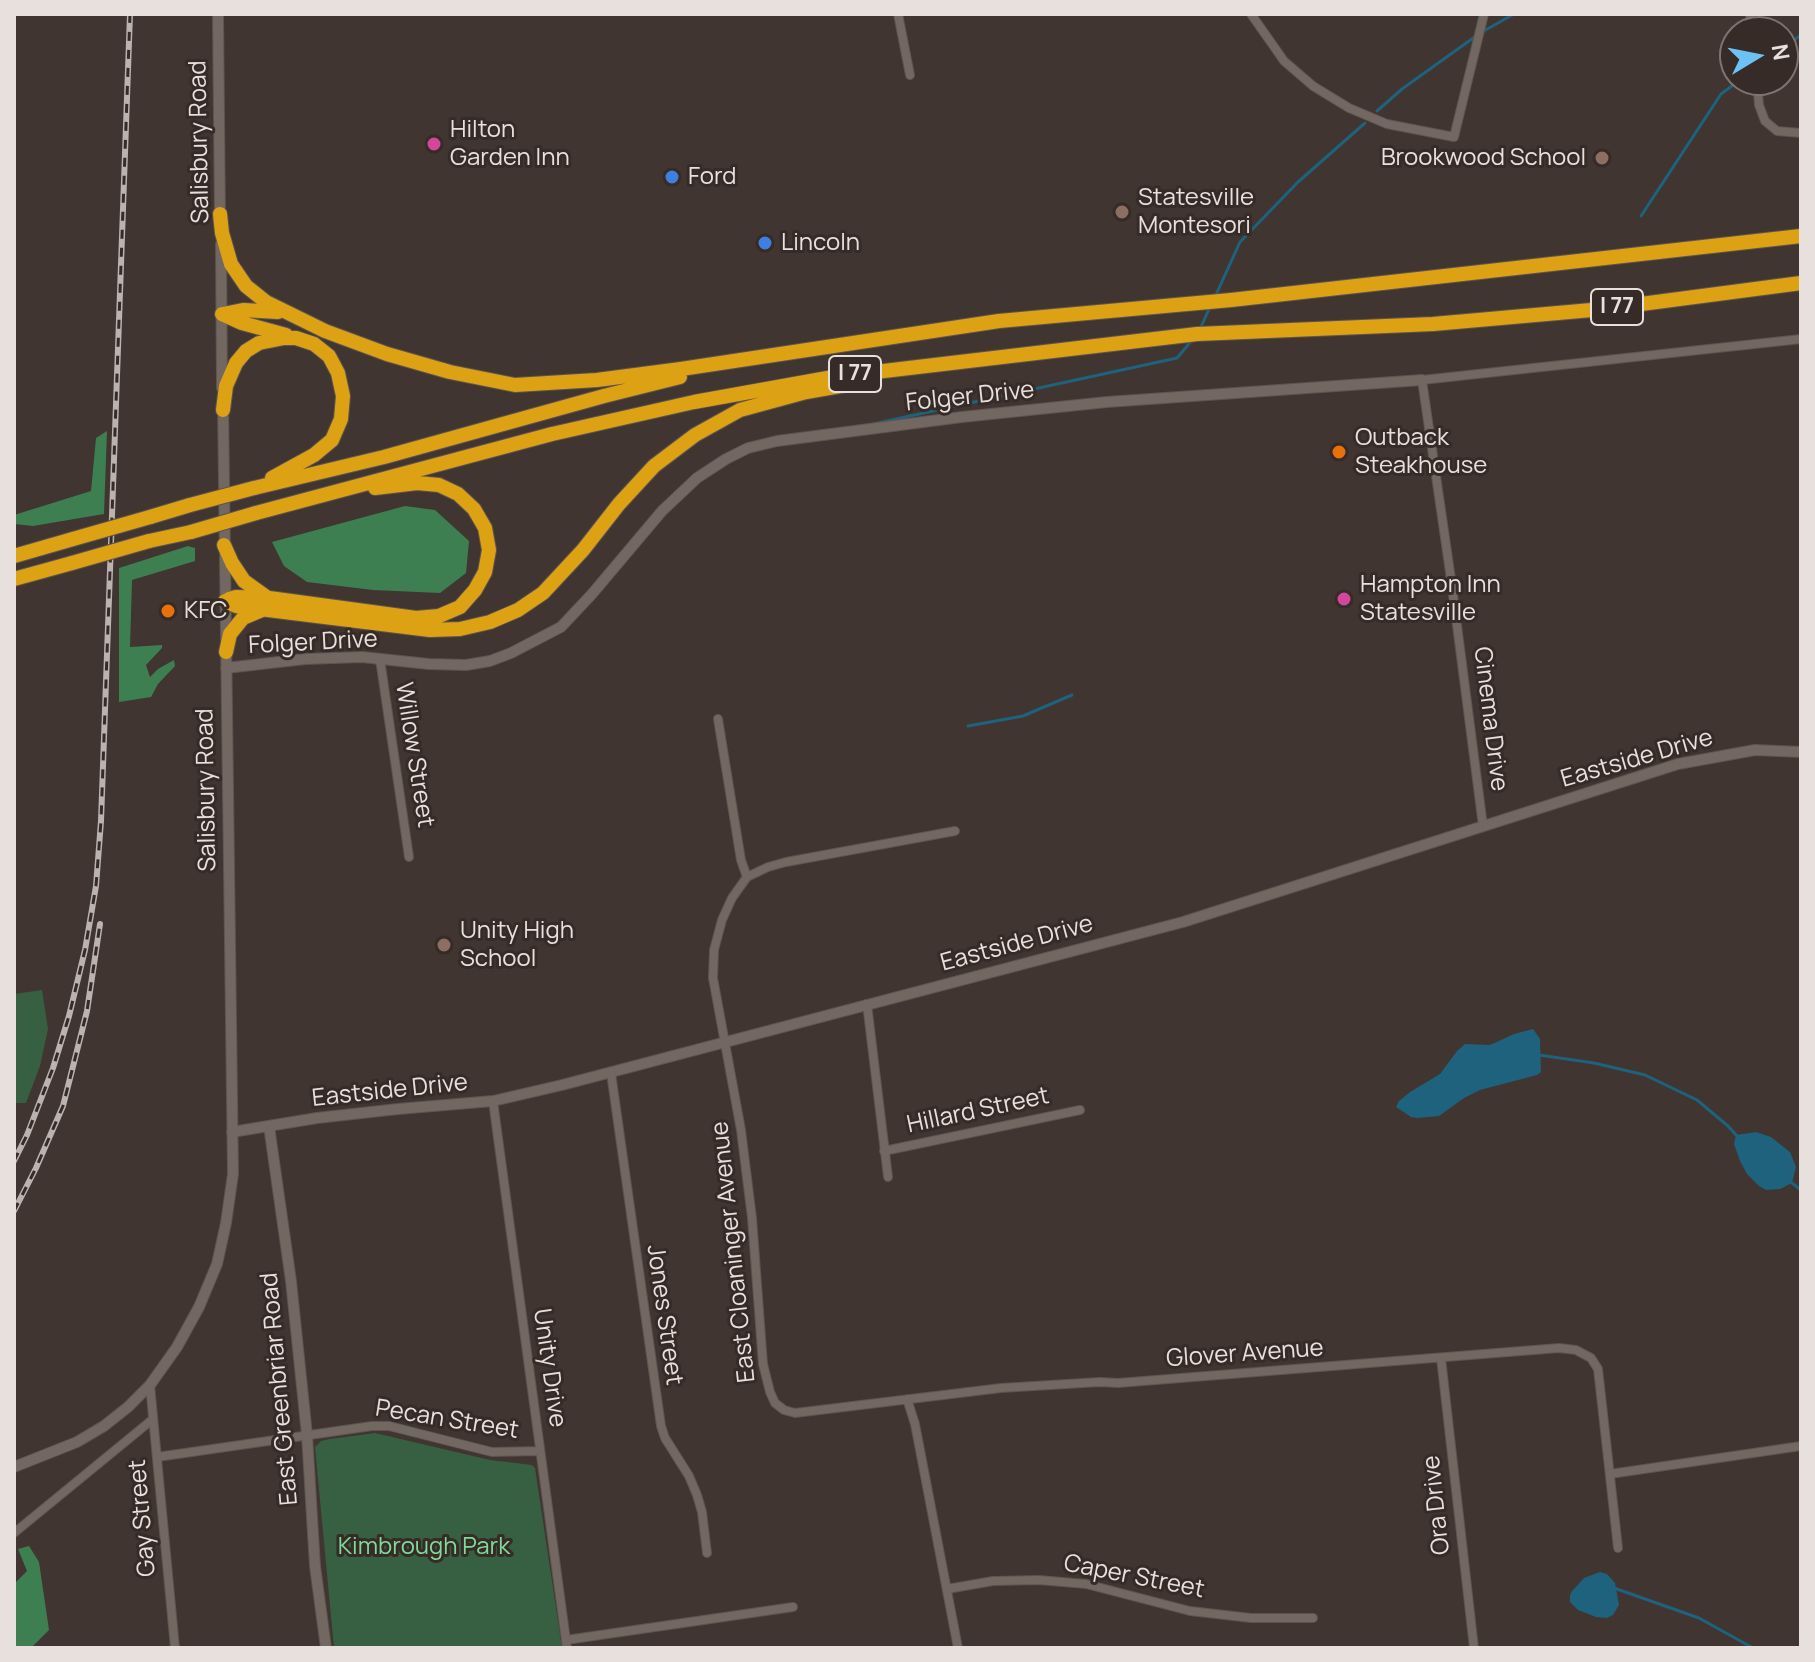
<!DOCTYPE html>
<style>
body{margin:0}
#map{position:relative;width:1815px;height:1662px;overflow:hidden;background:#403530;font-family:Manrope,sans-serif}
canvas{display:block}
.frame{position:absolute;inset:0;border:16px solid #e7e0dd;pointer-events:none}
.north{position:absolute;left:1719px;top:16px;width:80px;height:80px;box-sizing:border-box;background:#362b27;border:2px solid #7d7370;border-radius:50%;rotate:80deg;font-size:22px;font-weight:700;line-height:32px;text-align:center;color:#e7e0dd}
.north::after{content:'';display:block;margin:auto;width:28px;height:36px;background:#6dc2f3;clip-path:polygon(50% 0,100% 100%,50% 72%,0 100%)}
</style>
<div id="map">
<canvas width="1815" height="1662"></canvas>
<div class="frame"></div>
<div class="north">N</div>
</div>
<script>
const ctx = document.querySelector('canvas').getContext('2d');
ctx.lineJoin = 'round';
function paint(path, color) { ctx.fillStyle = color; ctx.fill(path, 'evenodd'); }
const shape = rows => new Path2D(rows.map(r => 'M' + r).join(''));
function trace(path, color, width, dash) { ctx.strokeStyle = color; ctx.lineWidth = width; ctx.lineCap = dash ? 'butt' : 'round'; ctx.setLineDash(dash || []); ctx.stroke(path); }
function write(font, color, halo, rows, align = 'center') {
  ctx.font = font + ' Manrope,sans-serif'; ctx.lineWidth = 6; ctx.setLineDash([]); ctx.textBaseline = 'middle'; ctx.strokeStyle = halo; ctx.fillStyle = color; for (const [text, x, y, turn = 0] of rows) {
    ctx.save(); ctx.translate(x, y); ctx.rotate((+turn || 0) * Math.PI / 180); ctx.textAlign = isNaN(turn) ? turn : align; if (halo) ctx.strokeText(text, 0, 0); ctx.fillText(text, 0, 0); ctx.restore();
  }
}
const green = shape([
 [42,990,48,1029,40,1066,26,1103,14,1103,14,994],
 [375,1433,490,1460,532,1465,535,1468,562,1648,334,1648,315,1447,321,1441,330,1439]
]);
const forest = shape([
 [107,431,104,514,33,526,14,524,14,515,91,491,96,438],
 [405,506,435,510,469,541,466,573,440,593,373,590,307,582,284,566,272,542],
 [188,546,195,548,195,561,132,580,130,647,162,645,162,648,146,665,150,677,158,669,174,660,175,666,158,684,151,697,119,702,119,568],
 [29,1546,39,1562,49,1630,31,1648,14,1648,14,1584,27,1571,18,1549]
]);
const water = shape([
 [1533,1029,1540,1039,1541,1072,1537,1075,1480,1090,1464,1098,1439,1116,1418,1118,1411,1117,1396,1107,1399,1101,1410,1092,1440,1074,1457,1051,1465,1044,1490,1045,1514,1034],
 [1756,1132,1771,1137,1790,1152,1796,1167,1792,1183,1780,1189,1766,1190,1759,1186,1747,1174,1740,1161,1734,1144,1736,1135],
 [1600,1572,1607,1574,1615,1583,1619,1605,1613,1615,1607,1618,1596,1617,1578,1610,1570,1602,1570,1595,1572,1591,1584,1578]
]);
const stream = shape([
 [1482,32,1514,14],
 [1783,48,1801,35],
 [1377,111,1402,89,1476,36],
 [1641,216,1721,94,1740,80],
 [1215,297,1240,242,1298,182,1365,123],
 [1200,329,1210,307],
 [873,424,1177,358,1193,339],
 [968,726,1023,716,1072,695],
 [1539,1055,1594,1063,1645,1075,1697,1100,1728,1126,1737,1136],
 [1792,1183,1801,1190],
 [1614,1588,1699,1618,1753,1648]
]);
const minor = shape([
 [898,14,910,75],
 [1251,14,1284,61,1313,86,1349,108,1387,124,1454,137,1484,14],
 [1750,14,1751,32],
 [1757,80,1759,105,1765,121,1777,131,1801,133],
 [380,659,409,857],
 [718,719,741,860,747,877,732,898,722,920,714,950,713,978,741,1130,752,1218,763,1364,770,1392,775,1403,784,1410,795,1413,1001,1388,1100,1382,1118,1383,1559,1348,1576,1350,1591,1358,1598,1369,1618,1548],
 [1483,826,1451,579,1422,380,1801,339],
 [747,877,768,867,786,862,955,831],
 [867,1004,888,1177],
 [611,1073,661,1426,665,1438,689,1476,697,1495,702,1512,707,1553],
 [493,1101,567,1648],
 [884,1151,1080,1110],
 [1441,1358,1474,1648],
 [150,1385,175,1648],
 [907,1399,915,1424,958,1648],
 [157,1457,372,1426,389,1426,492,1452,540,1451],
 [1610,1474,1801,1446],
 [14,1533,153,1419],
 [947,1589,993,1581,1039,1580,1086,1584,1190,1611,1251,1618,1313,1618],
 [566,1640,793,1607]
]);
const tertiary = shape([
 [218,14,220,220],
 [221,244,222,388],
 [226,668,305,659,362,657,429,664,466,665,490,661,511,653,561,627,592,594,662,511,697,478,726,459,748,448,777,441,962,417,1107,402,1422,380],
 [269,1126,291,1281,307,1435,315,1566,326,1648],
 [232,1132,317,1118,398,1109,493,1101,562,1085,1183,922,1678,764,1755,750,1801,752],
 [14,1467,77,1442,104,1426,128,1407,150,1385,177,1347,199,1307,217,1264,226,1223,233,1174,223,404]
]);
const motorway = shape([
 [220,214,222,233,231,264,246,286,266,302,325,331,387,354,450,372,515,385,597,380,681,369,999,321,1231,300,1801,236],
 [222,314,242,323,286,335],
 [223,314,243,310,278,312],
 [223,410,226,386,236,363,246,351,259,343,284,338,296,338,314,344,329,356,338,373,343,396,341,419,332,440,314,455,272,478],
 [254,488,384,457,604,396,680,377],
 [256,513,552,434,694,402,833,377,1197,334,1433,324,1603,309,1801,283],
 [150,517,190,505],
 [149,541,191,532],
 [224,545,232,563,244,581,265,596],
 [14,556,73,539],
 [14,579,72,563],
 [229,599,236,597,269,598,416,618,439,616,460,607,475,590,485,572,489,550,485,528,474,509,458,494,439,485,417,483,375,488],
 [225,601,236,606,430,630,460,629,490,622,518,610,543,593,583,550,619,504,654,466,695,435,740,410,806,392,863,382],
 [226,652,230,634,243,618,262,610]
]);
const rail = shape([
 [14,1161,27,1135,53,1068,69,1016,85,950,96,886,101,821,130,14],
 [14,1211,36,1168,63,1106,87,1011,100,924]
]);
const motorwayBridge = shape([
 [190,505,254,488],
 [191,532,256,513],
 [73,539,150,517],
 [72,563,149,541]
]);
const markers = [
 [434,144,8,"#d1479c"],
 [1602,158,8,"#8d6e63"],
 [672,177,8,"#3f7fe0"],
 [1122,212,8,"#8d6e63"],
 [765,243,8,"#3f7fe0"],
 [1339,452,8,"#e8710a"],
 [1344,599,8,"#d1479c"],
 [168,611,8,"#e8710a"],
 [444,945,8,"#8d6e63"]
];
const shields = [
 [1617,307,52],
 [855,374,52]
];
const shieldNames = [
 ["I 77",1617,307],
 ["I 77",855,374]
];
const poiNames = [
 ["Hilton",450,130],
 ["Garden Inn",450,158],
 ["Brookwood School",1586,158,"right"],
 ["Ford",688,177],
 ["Statesville",1138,198],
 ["Montesori",1138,226],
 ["Lincoln",781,243],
 ["Outback",1355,438],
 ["Steakhouse",1355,466],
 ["Hampton Inn",1360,585],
 ["Statesville",1360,613],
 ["KFC",184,611],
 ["Unity High",460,931],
 ["School",460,959]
];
const streetNames = [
 ["Salisbury Road",200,142,-91],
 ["Folger Drive",970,397,-6],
 ["Folger Drive",313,643,-3],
 ["Cinema Drive",1490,719,83],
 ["Willow Street",414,755,81],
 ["Eastside Drive",1637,759,-16],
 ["Salisbury Road",207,790,-91],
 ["Eastside Drive",1017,944,-15],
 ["Eastside Drive",390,1091,-6],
 ["Hillard Street",978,1111,-12],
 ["East Cloaninger Avenue",734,1252,-96],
 ["Jones Street",664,1315,82],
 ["Glover Avenue",1245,1354,-4],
 ["Unity Drive",549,1368,82],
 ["East Greenbriar Road",280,1389,-95],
 ["Pecan Street",447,1420,9],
 ["Ora Drive",1437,1505,-96],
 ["Gay Street",143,1518,-95],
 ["Caper Street",1134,1577,11]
];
const parkNames = [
 ["Kimbrough Park",424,1547]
];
paint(green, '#376042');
paint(forest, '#3d7f51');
paint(water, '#1e627d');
trace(stream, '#1e627d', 3);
trace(minor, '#5d544f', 10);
trace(tertiary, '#5d544f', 12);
trace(motorway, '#5d544f', 16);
trace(minor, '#736762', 8);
trace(tertiary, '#736762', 10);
trace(motorway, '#dda114', 14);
trace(rail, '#bbb3b0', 6);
trace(rail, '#362b27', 3, [9]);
trace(motorwayBridge, '#5d544f', 16, []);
trace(motorwayBridge, '#dda114', 14);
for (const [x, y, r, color] of markers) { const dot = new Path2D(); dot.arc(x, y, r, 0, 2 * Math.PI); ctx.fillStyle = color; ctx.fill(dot); trace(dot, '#362b27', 3); }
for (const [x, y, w] of shields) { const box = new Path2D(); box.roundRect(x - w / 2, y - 18, w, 36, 6); ctx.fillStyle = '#362b27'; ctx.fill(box); trace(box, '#e7e0dd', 2); }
write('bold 22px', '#e7e0dd', null, shieldNames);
write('24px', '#e7e0dd', '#362b27', poiNames, 'left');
write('24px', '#e7e0dd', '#362b27', streetNames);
write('24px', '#7eda98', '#362b27', parkNames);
</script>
